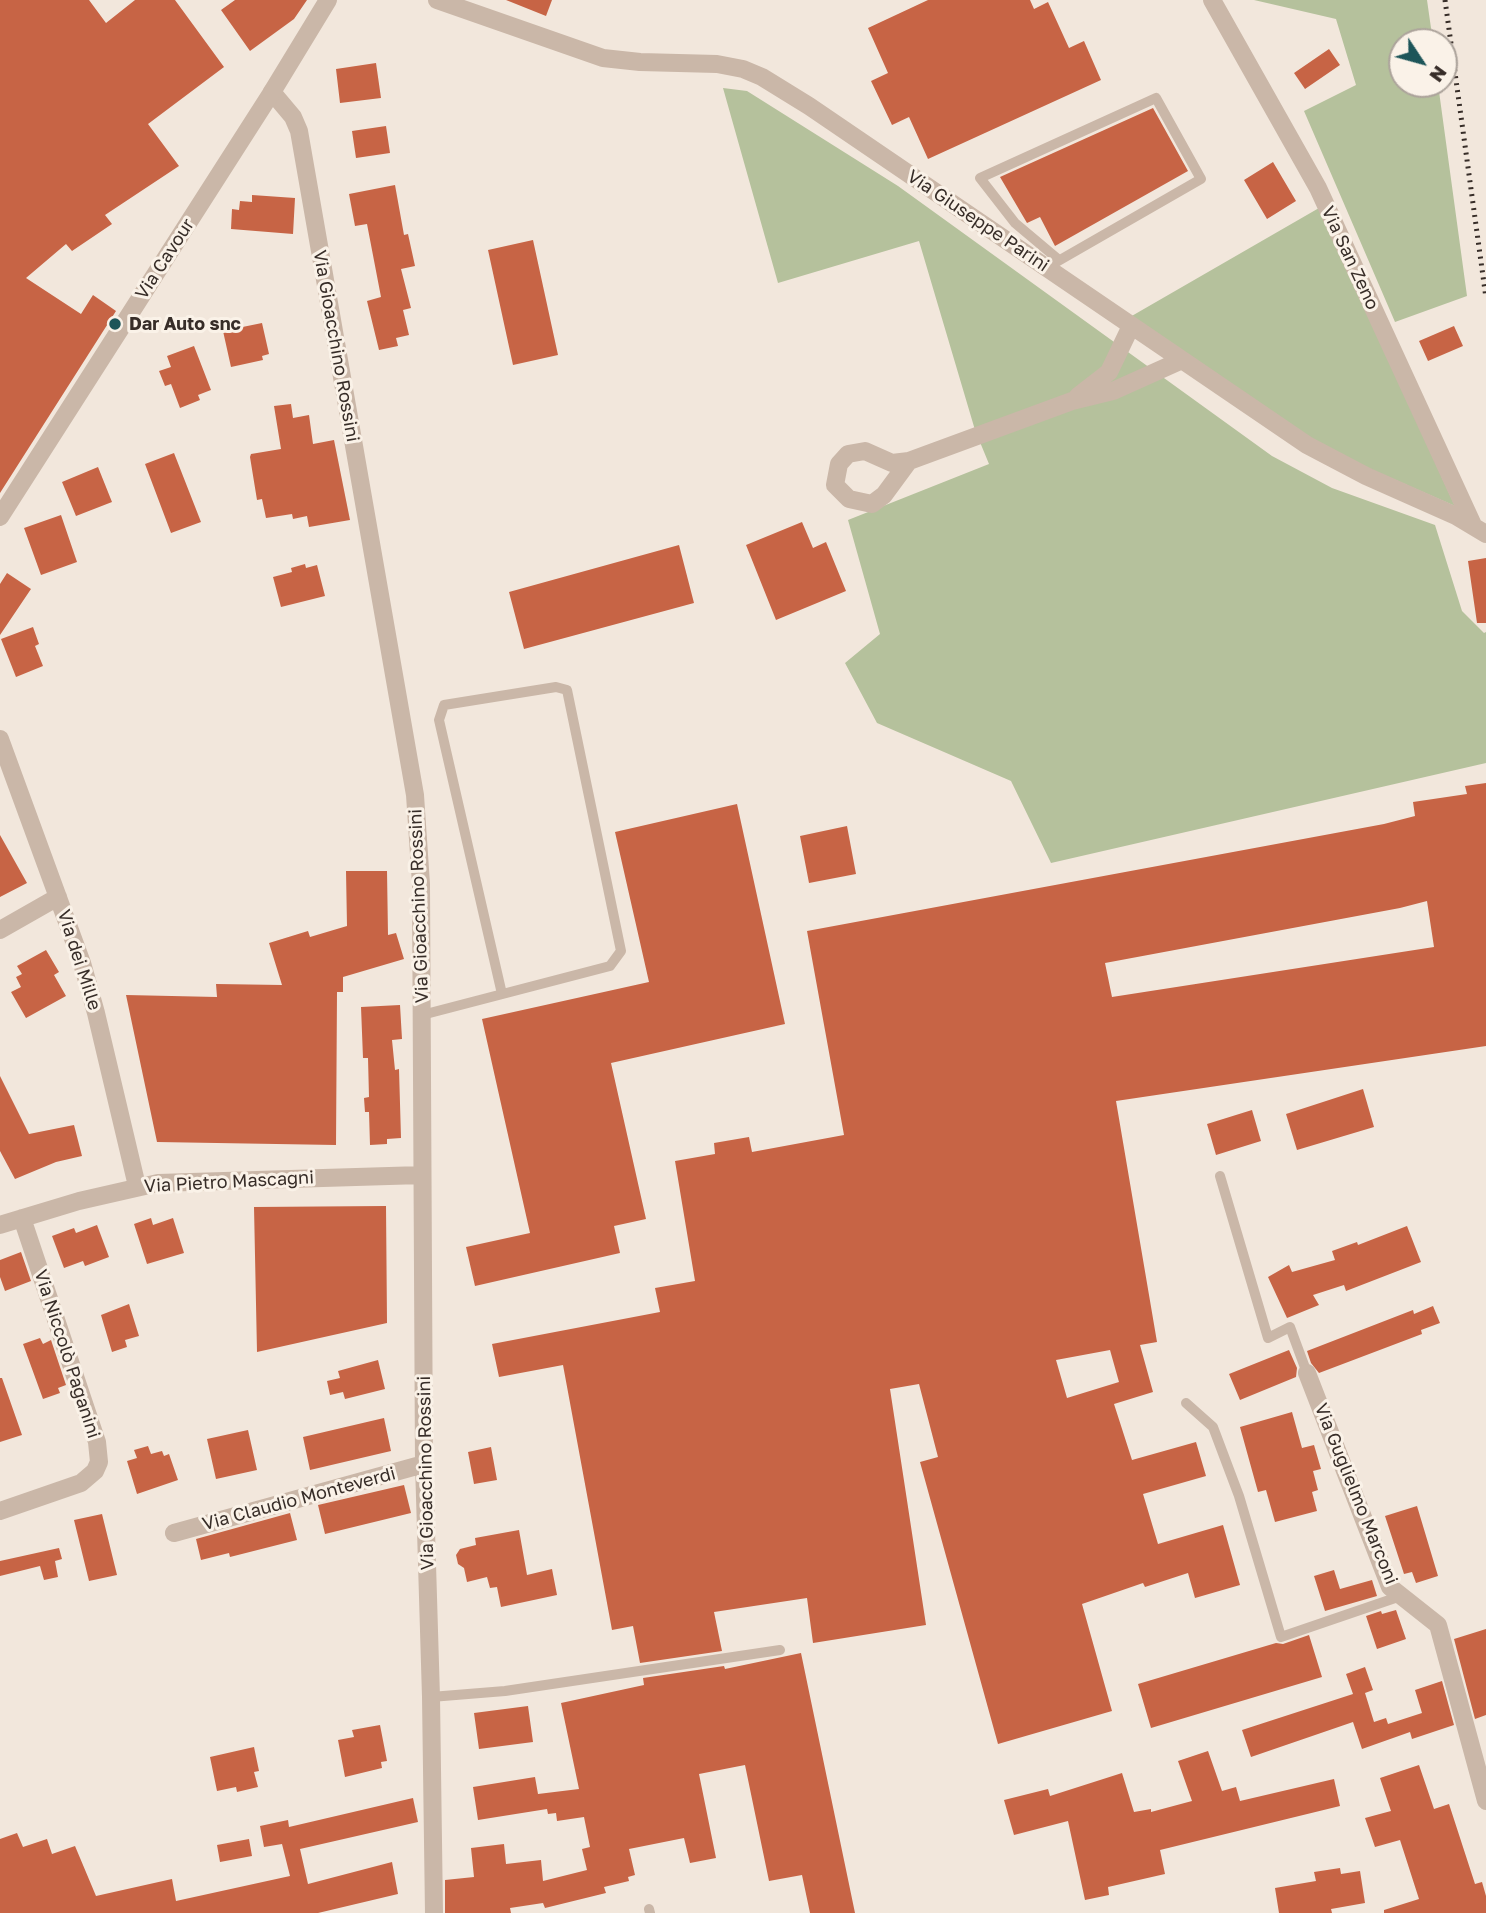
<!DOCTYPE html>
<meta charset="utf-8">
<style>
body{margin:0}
#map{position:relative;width:1486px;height:1913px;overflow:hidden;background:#f2e7dc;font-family:"Golos Text",sans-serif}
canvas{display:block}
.north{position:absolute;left:1388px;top:28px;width:70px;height:70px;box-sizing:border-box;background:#faf2e8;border:2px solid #aca39b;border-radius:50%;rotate:126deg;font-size:19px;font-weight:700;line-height:28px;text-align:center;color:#372d28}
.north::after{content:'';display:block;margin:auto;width:24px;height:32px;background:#1d5559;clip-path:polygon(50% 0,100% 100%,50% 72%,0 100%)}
</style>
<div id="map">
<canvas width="1486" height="1913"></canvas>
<div class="north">N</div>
</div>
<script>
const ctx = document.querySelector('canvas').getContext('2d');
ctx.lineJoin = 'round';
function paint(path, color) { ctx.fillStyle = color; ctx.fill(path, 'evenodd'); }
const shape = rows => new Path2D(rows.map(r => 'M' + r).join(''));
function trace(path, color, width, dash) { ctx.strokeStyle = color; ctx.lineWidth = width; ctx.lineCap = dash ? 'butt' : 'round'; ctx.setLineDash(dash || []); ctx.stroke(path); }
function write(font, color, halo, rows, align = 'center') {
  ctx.font = font + ' "Golos Text",sans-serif'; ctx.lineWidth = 6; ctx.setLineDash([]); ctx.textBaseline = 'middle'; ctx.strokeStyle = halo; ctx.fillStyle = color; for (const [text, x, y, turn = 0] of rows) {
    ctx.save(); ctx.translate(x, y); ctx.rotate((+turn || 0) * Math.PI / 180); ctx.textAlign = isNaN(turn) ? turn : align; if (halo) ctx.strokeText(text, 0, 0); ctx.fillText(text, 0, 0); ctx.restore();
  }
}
const green = shape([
 [1254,0,1427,0,1433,42,1402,42,1402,84,1438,84,1467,296,1395,322,1304,111,1356,85,1336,19],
 [723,88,747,91,898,186,1272,456,1332,488,1435,525,1462,611,1484,633,1486,632,1486,763,1051,863,1011,781,877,723,845,663,880,634,848,520,989,464,975,430,919,241,778,283],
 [1319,208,1455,506,1329,451,1130,317]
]);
const building = shape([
 [0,0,89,0,106,23,135,0,175,0,224,67,148,124,179,166,105,215,112,224,72,251,66,244,26,278,81,314,93,295,116,311,0,493],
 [235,0,307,0,294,19,250,51,221,10],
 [506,0,552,0,546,16],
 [928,0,1030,0,1034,9,1048,2,1069,48,1084,41,1101,80,928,159,909,117,892,125,871,81,888,73,868,28],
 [1329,49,1340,65,1305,89,1294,73],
 [376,63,381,98,340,103,336,69],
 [1153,108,1188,171,1055,246,1040,217,1027,223,1000,177],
 [386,126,390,153,356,158,352,131],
 [1273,162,1296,201,1267,219,1244,180],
 [395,185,404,235,408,234,415,266,401,269,411,308,403,310,409,335,396,338,398,346,379,350,367,301,381,297,367,224,355,226,349,194],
 [252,195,295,198,293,234,231,229,232,209,239,210,240,201,252,202],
 [533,240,558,355,513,365,488,250],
 [262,323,269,354,262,356,263,360,231,367,223,331],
 [1454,326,1463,346,1428,361,1419,341],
 [194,346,211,390,198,395,200,400,180,408,171,384,165,386,159,371,171,367,167,356],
 [291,404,293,418,309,415,313,444,334,440,350,520,309,527,307,516,293,519,292,514,266,518,262,499,257,500,250,457,251,454,281,449,274,406],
 [174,453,201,522,171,533,145,464],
 [98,467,112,502,76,516,62,482],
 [61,515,77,562,41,575,24,528],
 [802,522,813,548,826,542,846,591,776,620,746,545],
 [679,545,694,603,524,649,509,592],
 [1486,558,1486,623,1477,623,1468,561],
 [305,564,306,568,317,565,325,596,281,607,273,577,292,572,291,568],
 [7,573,31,589,0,635,0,584],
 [33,627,39,644,35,646,43,666,16,677,1,639],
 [1486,783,1486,1046,1116,1101,1157,1342,1140,1345,1153,1392,1114,1404,1132,1460,1196,1442,1206,1476,1143,1494,1158,1544,1223,1525,1240,1585,1195,1598,1188,1573,1145,1587,1143,1583,1082,1604,1112,1711,998,1744,920,1462,938,1457,919,1384,890,1389,926,1625,813,1643,807,1598,714,1612,722,1651,640,1663,633,1626,612,1630,563,1365,499,1377,492,1344,660,1312,655,1288,695,1281,675,1161,715,1154,714,1143,749,1137,752,1152,844,1135,807,931,1384,824,1415,816,1413,802,1467,794,1465,786],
 [1427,901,1434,947,1112,997,1105,963,1400,908],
 [1110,1350,1119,1382,1067,1398,1056,1360],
 [737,804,785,1024,611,1063,646,1219,614,1226,620,1253,475,1286,466,1247,530,1233,482,1019,649,982,615,832],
 [847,826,856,874,809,883,800,836],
 [0,835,27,883,0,897],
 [346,871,387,871,388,935,396,933,404,959,343,977,343,992,337,992,336,1145,157,1142,126,995,217,997,216,984,282,985,269,943,308,931,310,937,347,926],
 [46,950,59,972,54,975,66,996,26,1018,11,992,21,987,16,977,22,974,17,966],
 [400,1005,402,1039,392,1040,395,1070,399,1069,401,1138,387,1139,387,1144,370,1145,369,1112,365,1112,364,1098,369,1097,368,1058,363,1058,361,1007],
 [0,1076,29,1134,74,1125,82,1156,56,1162,15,1179,0,1151],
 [1363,1089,1374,1127,1297,1150,1286,1114],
 [1252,1110,1261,1141,1216,1155,1207,1124],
 [386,1206,387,1323,257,1352,254,1207],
 [151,1218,153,1225,173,1218,184,1253,147,1264,134,1224],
 [97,1225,109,1257,85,1266,83,1261,64,1268,52,1236,74,1228,76,1233],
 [1407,1226,1421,1262,1346,1291,1344,1285,1313,1295,1319,1305,1287,1318,1268,1277,1289,1265,1292,1272,1335,1260,1332,1251,1357,1242,1358,1245],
 [21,1252,31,1281,5,1291,0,1277,0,1260],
 [129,1304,139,1336,125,1340,127,1347,112,1352,101,1315],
 [1433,1306,1440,1323,1421,1330,1422,1334,1319,1373,1311,1363,1307,1351,1413,1310,1414,1314],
 [40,1338,43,1344,51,1340,66,1385,58,1388,60,1393,43,1399,23,1344],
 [1289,1350,1297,1368,1296,1377,1240,1400,1229,1374],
 [378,1360,385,1389,345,1399,343,1392,330,1395,327,1381,340,1378,338,1371],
 [0,1378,2,1378,22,1435,0,1442],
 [1292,1412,1302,1448,1314,1445,1321,1469,1313,1471,1318,1490,1312,1492,1317,1511,1275,1522,1266,1490,1258,1492,1240,1427],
 [384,1418,391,1451,310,1470,303,1437],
 [248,1430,257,1470,216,1479,207,1439],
 [148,1446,151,1454,162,1451,164,1456,169,1454,178,1480,137,1494,127,1461,137,1458,134,1450],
 [491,1447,497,1480,474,1484,468,1452],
 [404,1485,411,1513,325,1534,318,1505],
 [1417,1506,1438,1576,1416,1583,1412,1572,1404,1574,1385,1516],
 [290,1513,297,1540,230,1557,229,1553,201,1560,196,1539],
 [102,1514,117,1575,89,1581,74,1520],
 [519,1530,527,1575,552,1569,557,1595,501,1607,497,1587,490,1588,487,1577,467,1582,464,1568,458,1564,456,1555,460,1549,476,1545,475,1538],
 [59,1548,62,1559,55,1561,58,1577,44,1580,40,1566,0,1576,0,1561],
 [1334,1570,1340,1589,1372,1580,1377,1596,1325,1611,1314,1576],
 [1396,1610,1406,1639,1377,1649,1366,1616,1381,1611,1382,1614],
 [1486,1629,1486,1715,1475,1719,1454,1639],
 [1309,1635,1322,1677,1151,1728,1138,1684,1276,1643,1283,1644],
 [801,1653,855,1913,810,1913,802,1875,769,1881,745,1765,699,1774,716,1858,690,1863,684,1838,629,1849,635,1875,628,1877,629,1881,604,1887,606,1893,545,1908,543,1903,510,1908,511,1913,445,1913,445,1880,474,1877,471,1848,504,1844,506,1864,541,1860,543,1881,587,1870,582,1849,590,1847,584,1817,557,1821,556,1813,548,1814,547,1809,478,1820,473,1787,535,1777,538,1794,579,1789,561,1703,644,1685,643,1678,724,1666,725,1669],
 [1365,1667,1373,1690,1365,1693,1374,1722,1386,1718,1388,1724,1422,1713,1415,1690,1442,1681,1454,1725,1412,1739,1410,1732,1362,1749,1353,1722,1251,1757,1242,1730,1353,1694,1346,1674],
 [528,1706,533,1742,479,1749,474,1713],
 [380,1725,387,1761,381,1762,382,1768,345,1777,338,1740,354,1737,352,1730],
 [254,1747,259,1771,254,1772,258,1787,237,1792,236,1787,217,1791,210,1757],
 [1208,1751,1222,1791,1236,1787,1240,1801,1334,1779,1340,1806,1160,1850,1165,1874,1108,1887,1109,1895,1085,1900,1068,1821,1014,1835,1004,1800,1048,1789,1050,1796,1122,1773,1134,1812,1151,1809,1151,1812,1192,1801,1178,1761],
 [1419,1765,1434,1809,1449,1804,1475,1884,1482,1882,1486,1896,1486,1913,1384,1913,1384,1910,1419,1899,1400,1840,1375,1847,1365,1818,1391,1811,1380,1778],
 [413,1798,418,1822,300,1849,308,1884,392,1862,398,1894,318,1913,0,1913,0,1839,17,1833,23,1847,47,1839,52,1854,75,1846,96,1896,172,1879,176,1901,290,1876,282,1844,264,1847,260,1826,288,1820,289,1827],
 [249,1839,252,1856,220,1862,217,1845],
 [1340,1868,1341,1874,1360,1871,1365,1903,1331,1909,1332,1913,1279,1913,1275,1888,1316,1881,1314,1872]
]);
const service = shape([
 [1046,268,1201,179,1156,98,980,178,1015,223,1059,260],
 [422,1015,610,966,621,951,567,690,556,687,444,705,439,720,502,994],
 [1220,1176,1268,1338,1290,1327,1307,1373],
 [1186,1403,1213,1427,1239,1496,1281,1637,1401,1596],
 [431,1697,505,1691,780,1650],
 [649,1909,650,1913]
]);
const minor = shape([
 [437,0,603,58,640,62,717,64,743,69,762,77,809,106,1307,445,1366,476,1456,516,1486,534],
 [1212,0,1318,188,1473,525],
 [272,92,293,117,299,131,415,795,421,884,424,1464,431,1697,434,1913],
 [1078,396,1109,372,1131,326],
 [909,461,884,495,872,504,849,499,835,485,839,464,848,454,865,451,892,463,909,461,1072,401,1113,391,1182,360],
 [0,739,82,963,96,1013,137,1186],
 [0,930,58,897],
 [0,1225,79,1201,158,1183,422,1175],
 [1307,1373,1390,1587,1438,1625,1486,1801],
 [0,1511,81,1483,95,1471,99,1462,97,1442,22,1218],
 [174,1533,424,1464]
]);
const tertiary = shape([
 [0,517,272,92,328,0]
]);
const rail = shape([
 [1445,0,1486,298]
]);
const markers = [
 [115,324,7,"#1d5559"]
];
const streetNames = [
 ["Via Giuseppe Parini",978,221,34],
 ["Via San Zeno",1350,258,65],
 ["Via Cavour",165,259,-57],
 ["Via Gioacchino Rossini",336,346,80],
 ["Via Gioacchino Rossini",419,906,-92],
 ["Via dei Mille",79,960,72],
 ["Via Pietro Mascagni",229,1182,-3],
 ["Via Niccolò Paganini",67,1354,72],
 ["Via Gioacchino Rossini",426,1473,-91],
 ["Via Guglielmo Marconi",1356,1494,68],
 ["Via Claudio Monteverdi",299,1499,-15]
];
const poiNames = [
 ["Dar Auto snc",129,324]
];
paint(green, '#b5c19c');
paint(building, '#c76445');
trace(service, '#cab7a8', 10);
trace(minor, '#cab7a8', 18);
trace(tertiary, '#cab7a8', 18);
trace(rail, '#372d28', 5, [2, 5]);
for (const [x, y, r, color] of markers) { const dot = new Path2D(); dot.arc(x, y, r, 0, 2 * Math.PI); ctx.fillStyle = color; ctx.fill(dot); trace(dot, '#faf2e8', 2.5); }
write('18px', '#372d28', '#faf2e8', streetNames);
write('bold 18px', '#372d28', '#faf2e8', poiNames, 'left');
</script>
